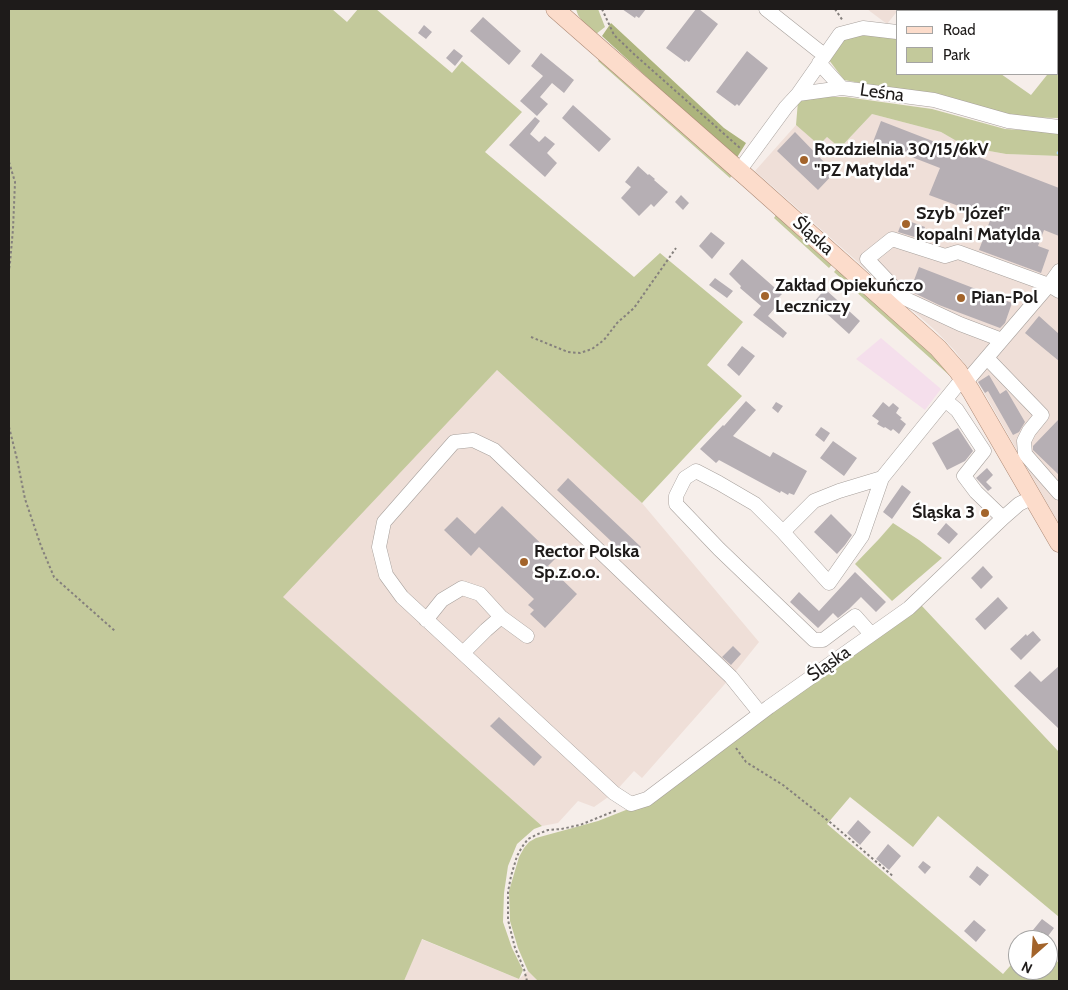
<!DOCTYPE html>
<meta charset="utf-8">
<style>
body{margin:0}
#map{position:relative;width:1068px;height:990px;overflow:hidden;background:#f6eeea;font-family:Cabin,sans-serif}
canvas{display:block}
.frame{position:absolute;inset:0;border:10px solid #1e1b1a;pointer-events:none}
.legend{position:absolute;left:896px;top:10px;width:162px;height:65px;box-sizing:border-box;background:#fff;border:1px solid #a5a4a3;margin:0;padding:6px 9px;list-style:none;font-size:15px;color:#1e1b1a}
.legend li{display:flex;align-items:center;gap:10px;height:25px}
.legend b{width:25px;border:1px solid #a5a4a3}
.north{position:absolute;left:1008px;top:930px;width:50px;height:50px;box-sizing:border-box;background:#fff;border:1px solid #a5a4a3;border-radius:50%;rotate:206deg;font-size:14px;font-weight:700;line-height:20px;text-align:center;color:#1e1b1a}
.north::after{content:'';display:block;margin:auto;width:18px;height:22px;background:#a3642b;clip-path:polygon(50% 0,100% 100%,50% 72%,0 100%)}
</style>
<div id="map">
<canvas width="1068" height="990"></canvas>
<div class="frame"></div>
<ul class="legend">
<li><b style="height:6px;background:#fcdccb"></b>Road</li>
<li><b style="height:14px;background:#c3c99b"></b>Park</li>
</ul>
<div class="north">N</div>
</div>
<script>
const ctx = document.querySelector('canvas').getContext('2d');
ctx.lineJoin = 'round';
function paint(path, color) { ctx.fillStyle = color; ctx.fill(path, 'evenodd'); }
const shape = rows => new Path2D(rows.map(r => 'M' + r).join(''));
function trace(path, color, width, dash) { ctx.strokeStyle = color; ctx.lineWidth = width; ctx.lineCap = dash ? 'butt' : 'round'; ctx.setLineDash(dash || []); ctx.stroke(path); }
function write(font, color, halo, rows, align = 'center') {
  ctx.font = font + ' Cabin,sans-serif'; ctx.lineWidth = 5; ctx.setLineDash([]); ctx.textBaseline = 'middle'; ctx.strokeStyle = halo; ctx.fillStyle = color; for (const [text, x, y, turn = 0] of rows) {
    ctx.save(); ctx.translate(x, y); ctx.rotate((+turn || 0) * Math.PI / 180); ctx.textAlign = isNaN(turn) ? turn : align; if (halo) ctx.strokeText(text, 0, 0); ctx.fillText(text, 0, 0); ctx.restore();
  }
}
const commercial = shape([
 [881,338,941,389,925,410,856,359]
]);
const built = shape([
 [867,9,899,9,887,24],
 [924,9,966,9,964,11,927,11],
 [872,114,941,132,967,147,1006,154,1059,156,1059,524,978,382,955,351,937,332,755,171,796,125,819,144,827,137,840,148],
 [497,370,642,503,759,642,731,677,642,778,634,771,614,793,594,807,578,801,558,823,542,826,282,597,453,415],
 [421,939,519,979,528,971,538,981,404,981]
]);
const green = shape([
 [9,9,332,9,347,22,358,9,376,9,452,73,462,61,522,112,485,152,634,277,660,253,743,322,707,365,742,396,642,503,497,370,283,597,542,826,534,829,517,844,508,866,504,893,503,922,512,948,523,970,519,979,422,939,404,981,9,981],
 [576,9,598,9,605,27,596,34,582,21,578,15],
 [1015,9,1059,9,1059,118,1009,117,936,97,844,80,826,56,841,37,863,31,897,36,897,74,1001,74,1031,95,1047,75,1045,74,1057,74,1057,11,1013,11],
 [603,55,734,172,730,178,598,61],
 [826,97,846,97,932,109,1005,129,1059,132,1059,156,1006,154,967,147,941,132,872,114,840,148,827,137,819,145,796,125,798,101],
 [778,212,834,262,829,268,774,218],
 [839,266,949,370,949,375,834,272],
 [893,523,919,540,942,558,892,601,855,564,879,539],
 [921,605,1059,752,1059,917,938,816,913,847,850,797,827,824,1003,974,1018,957,1018,970,1048,970,1048,953,1059,963,1059,981,538,981,528,971,518,948,510,921,509,891,519,857,524,848,529,842,536,838,598,821,631,808,766,717]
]);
const forest = shape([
 [611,23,724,128,746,143,736,159,602,36]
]);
const stream = shape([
 [1058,153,1059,152]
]);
const building = shape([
 [622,9,646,9,639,18,636,16,635,18],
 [696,9,699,9,718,24,689,62,686,60,685,62,666,48],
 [483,17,521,51,509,65,470,31],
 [424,25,432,32,426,39,418,33],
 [454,49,463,56,455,66,446,58],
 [747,51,768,68,739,106,737,104,735,106,716,92],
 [541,53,574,80,564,93,552,83,540,97,548,104,537,116,520,101,543,76,531,66],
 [573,105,611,139,599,152,562,118],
 [535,117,540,121,530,134,539,142,545,136,555,144,547,153,557,163,545,177,509,145],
 [881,121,948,147,948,145,1059,188,1059,236,1044,230,1038,246,1049,250,1041,273,979,250,991,218,929,195,940,168,873,142],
 [795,132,826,164,827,163,836,171,818,190,777,151],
 [638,166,648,175,649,174,655,179,654,180,668,192,654,207,651,204,639,216,621,198,630,188,631,187,625,182],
 [681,195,689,203,683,210,675,202],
 [903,219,925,227,921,239,898,232],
 [711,232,725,243,712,259,699,246],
 [742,259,782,294,778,298,781,301,768,316,787,333,783,338,753,315,761,306,740,288,741,286,729,274],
 [919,267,1012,303,1005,323,1000,328,939,305,910,291],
 [715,278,733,291,727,298,709,285],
 [825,289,860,321,849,334,814,302],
 [1039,316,1059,334,1059,361,1025,333],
 [742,346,755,356,739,376,727,365],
 [989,375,1000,394,1006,390,1007,391,1025,422,1019,432,1013,435,988,391,985,393,978,382],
 [746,401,756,410,733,436,770,457,773,452,807,471,794,495,789,493,788,495,781,491,780,493,719,460,716,463,700,449,723,425,724,426],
 [776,402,783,406,778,413,772,408],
 [883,402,889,407,893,403,899,408,896,413,902,418,900,419,906,424,899,434,893,429,891,431,885,427,884,428,877,424,879,421,872,416],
 [1059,419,1059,475,1033,450,1033,446],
 [821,427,830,433,824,442,815,435],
 [958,428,973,451,965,461,947,470,932,443],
 [833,441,857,458,844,476,820,458],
 [987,468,993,475,986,482,992,488,988,491,976,478],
 [568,478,641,547,630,559,557,490],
 [902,485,911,492,892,519,883,512],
 [502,506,556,558,548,566,577,594,545,628,530,614,534,610,528,605,534,599,479,547,471,556,444,530,457,517,475,534],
 [831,514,852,535,845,545,837,554,814,532],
 [946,523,958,534,949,544,937,534],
 [983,566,993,577,981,589,971,578],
 [855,572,886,602,876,612,861,597,849,609,838,618,833,613,818,628,790,602,799,592,819,611],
 [998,597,1008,608,985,630,975,619],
 [1033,631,1041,640,1021,660,1010,649,1026,634,1027,636],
 [733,646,741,654,731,665,722,657],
 [1059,666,1059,729,1014,686,1030,671,1041,682],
 [499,717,542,757,534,766,490,726],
 [858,820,871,832,860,845,847,833],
 [888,844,901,856,889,870,876,859],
 [923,861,931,867,925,874,918,867],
 [977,866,989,875,980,886,969,877],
 [1042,919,1054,928,1045,940,1033,930],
 [974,920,986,930,976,942,964,931]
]);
const path = shape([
 [602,9,614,35,635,55,740,148],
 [835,9,843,21],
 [9,162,15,182,13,229,10,263,9,270],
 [531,337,568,352,580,353,592,349,604,340,617,323,634,308,676,248],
 [9,427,17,459,25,499,41,546,54,577,115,631],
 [736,748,746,762,783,785,831,823,894,877],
 [527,981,524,969,515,948,508,920,508,892,511,876,517,856,522,847,528,839,538,834,548,830,561,829,580,825,617,810]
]);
const minor = shape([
 [766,9,819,51],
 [819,63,842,88],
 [798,94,840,34,863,28,897,32],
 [739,171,786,107,798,94,842,88,934,100,1008,121,1059,127],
 [1002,340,960,324,904,298,867,259,892,239,945,256,958,252,1049,285,1059,291],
 [987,358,1042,415,1029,431,1024,441,1025,454,1059,493],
 [966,382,1049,285,1059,271],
 [945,400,957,410,984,451,964,476,976,492,1003,518],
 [882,478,839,491,814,501,783,532,829,583,862,536,882,478,963,378],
 [783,532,755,504,719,483,696,471,685,478,676,496,676,504,719,549,814,640,823,640,855,616,871,634],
 [426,620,442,600,462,588,480,594,501,617,527,636],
 [463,653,486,630,501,617],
 [760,713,731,677,494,450,473,440,454,442,384,522,379,547,386,575,402,597,614,793,631,804,647,799,769,707,909,608,1003,518,1019,504,1033,497]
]);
const major = shape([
 [555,9,751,181,938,348,958,371,971,391,1059,543]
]);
const markers = [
 [804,160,5,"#a3642b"],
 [906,224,5,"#a3642b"],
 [765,296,5,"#a3642b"],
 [961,298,5,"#a3642b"],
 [985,513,5,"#a3642b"],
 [524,562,5,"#a3642b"]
];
const streetNames = [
 ["Leśna",882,93,8],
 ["Śląska",813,236,42],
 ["Śląska",829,664,-35]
];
const poiNames = [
 ["Rozdzielnia 30/15/6kV",814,150],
 ["\"PZ Matylda\"",814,171],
 ["Szyb \"Józef\"",916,214],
 ["kopalni Matylda",916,235],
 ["Zakład Opiekuńczo",775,286],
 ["Leczniczy",775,307],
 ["Pian-Pol",971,298],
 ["Śląska 3",975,513,"right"],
 ["Rector Polska",534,552],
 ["Sp.z.o.o.",534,573]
];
paint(commercial, '#f5dfec');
paint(built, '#efdfd8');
paint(green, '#c3c99b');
paint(forest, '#adb47d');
trace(stream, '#b6ddfc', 3);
paint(building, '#b6afb4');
trace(minor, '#a7a09c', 15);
trace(major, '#ad8a76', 19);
trace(path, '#85807d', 2, [2.5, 2.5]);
trace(minor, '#fff', 14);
trace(major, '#fcdccb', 18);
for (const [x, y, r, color] of markers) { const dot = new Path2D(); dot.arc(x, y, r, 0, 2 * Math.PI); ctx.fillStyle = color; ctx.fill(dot); trace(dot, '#fff', 2); }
write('18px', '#1e1b1a', '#fff', streetNames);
write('bold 18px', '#1e1b1a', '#fff', poiNames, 'left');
</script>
